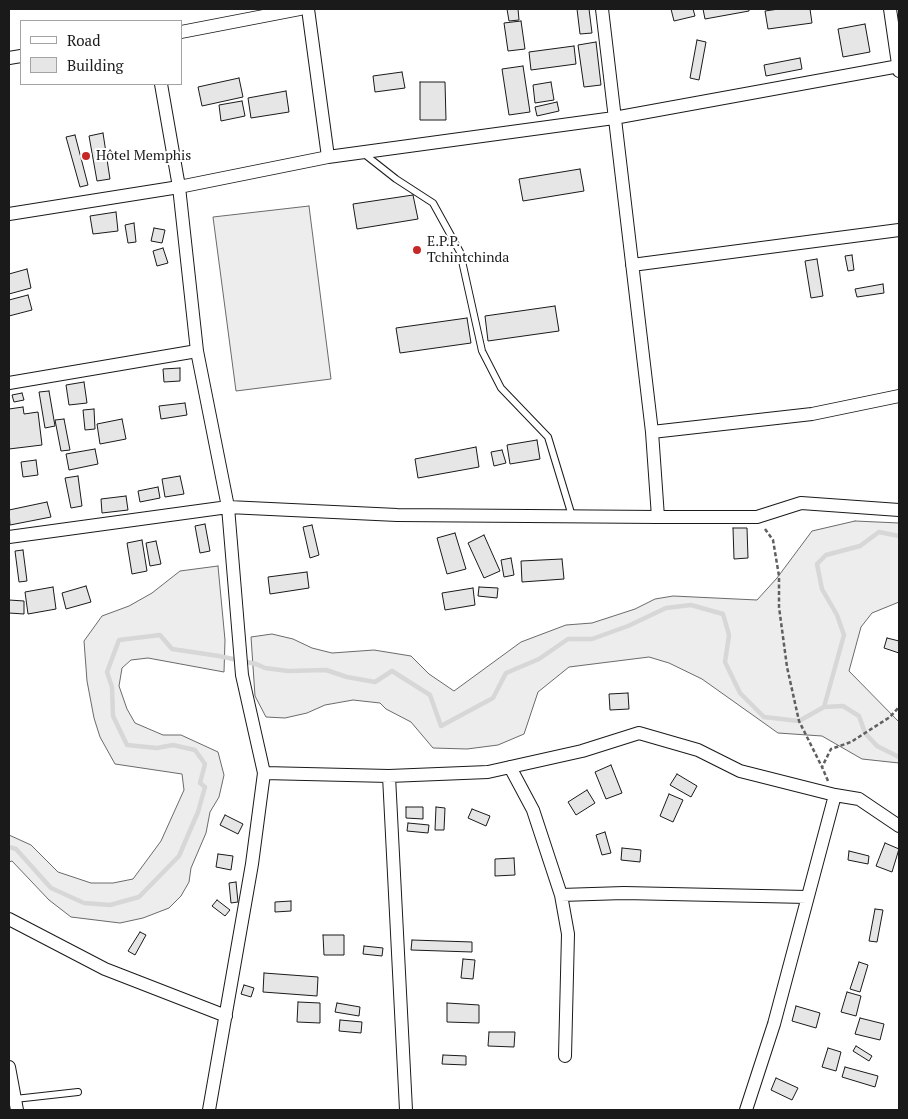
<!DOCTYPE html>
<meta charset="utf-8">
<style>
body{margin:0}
#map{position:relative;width:908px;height:1119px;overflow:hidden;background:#fff;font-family:"PT Serif",serif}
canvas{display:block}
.frame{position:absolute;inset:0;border:10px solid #1a1a1a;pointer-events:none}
.legend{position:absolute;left:20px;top:20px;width:162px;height:65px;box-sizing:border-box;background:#fff;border:1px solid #a3a3a3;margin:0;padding:6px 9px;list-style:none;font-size:15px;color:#1a1a1a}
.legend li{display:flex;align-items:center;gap:10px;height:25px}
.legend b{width:25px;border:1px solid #a3a3a3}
</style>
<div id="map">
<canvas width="908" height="1119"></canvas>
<div class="frame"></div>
<ul class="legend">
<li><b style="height:6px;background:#fff"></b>Road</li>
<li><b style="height:14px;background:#e6e6e6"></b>Building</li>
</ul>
</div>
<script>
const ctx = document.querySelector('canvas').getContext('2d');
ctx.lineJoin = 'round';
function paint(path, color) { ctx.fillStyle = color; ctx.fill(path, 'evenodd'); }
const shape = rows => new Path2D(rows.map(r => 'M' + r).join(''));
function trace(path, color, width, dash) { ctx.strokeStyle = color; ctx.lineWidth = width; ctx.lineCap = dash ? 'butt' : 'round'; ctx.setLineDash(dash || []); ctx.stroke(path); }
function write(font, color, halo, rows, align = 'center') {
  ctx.font = font + ' "PT Serif",serif'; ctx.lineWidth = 4; ctx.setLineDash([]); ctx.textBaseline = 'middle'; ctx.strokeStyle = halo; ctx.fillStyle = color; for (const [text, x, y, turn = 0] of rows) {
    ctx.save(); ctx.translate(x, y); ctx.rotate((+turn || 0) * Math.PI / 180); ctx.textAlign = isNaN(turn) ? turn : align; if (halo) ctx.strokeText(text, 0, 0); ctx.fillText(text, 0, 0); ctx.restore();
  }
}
const built = shape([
 [309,206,331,379,236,391,213,217,309,206],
 [855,521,899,523,899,602,872,613,861,627,849,671,899,722,899,763,862,759,822,736,778,733,702,679,669,663,649,657,569,667,538,692,524,734,498,745,467,749,433,748,411,722,386,709,380,703,353,700,325,705,307,713,285,718,266,717,255,696,251,637,272,634,293,639,312,648,332,653,374,650,411,656,429,674,454,691,521,642,566,625,592,623,635,609,655,599,673,596,757,600,777,578,812,531,855,521],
 [218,566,225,640,224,672,148,658,131,660,122,668,119,686,127,709,135,723,163,735,181,735,218,752,224,775,219,797,210,812,206,833,191,868,189,882,181,896,169,908,143,918,120,923,71,917,49,900,12,861,9,862,9,835,31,845,58,872,91,883,113,883,133,879,161,841,184,790,182,774,115,764,100,737,94,718,87,681,84,641,102,616,129,606,152,593,180,571,218,566]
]);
const stream = shape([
 [824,707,843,706,859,716,865,733,877,746,899,757],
 [9,847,16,849,51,888,84,903,110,905,139,897,179,856,198,812,205,787,200,783,205,764,195,750,173,745,157,748,127,745,113,716,112,687,107,672,119,640,160,635,172,649,219,656,256,664,265,668,288,671,326,670,347,677,375,682,392,671,430,695,441,726,493,698,506,673,539,659,568,639,592,639,628,626,666,608,691,605,723,614,729,635,725,662,740,693,764,717,799,721,824,707,844,635,837,615,822,589,817,564,826,555,860,546,879,532,899,536]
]);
const building = shape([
 [507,9,518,9,519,20,509,21,507,9],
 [577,9,589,9,592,33,580,34,577,9],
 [671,9,693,9,695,16,674,21,671,9],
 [703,9,749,9,749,11,705,19,703,9],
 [779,9,810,9,812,23,768,29,765,11,779,9],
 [521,21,525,49,508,51,504,23,521,21],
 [865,24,870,52,843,57,838,29,865,24],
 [697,40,706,42,699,80,690,78,697,40],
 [596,42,601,85,584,87,578,45,596,42],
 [574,46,576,64,531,70,529,52,574,46],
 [800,58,802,69,766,76,764,65,800,58],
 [523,66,530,112,509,115,502,69,523,66],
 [402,72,405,88,375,92,373,76,402,72],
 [239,78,243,97,202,106,198,87,239,78],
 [420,82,445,82,446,120,420,120,420,82],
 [551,82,554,100,535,103,533,85,551,82],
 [286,91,289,112,251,118,248,98,286,91],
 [242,101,245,116,221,121,219,105,242,101],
 [557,102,559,111,537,116,535,107,557,102],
 [103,133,110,179,97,181,89,136,103,133],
 [75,135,88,185,80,187,66,137,75,135],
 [580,169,584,191,523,201,519,179,580,169],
 [413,195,418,219,357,229,353,204,413,195],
 [116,212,118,231,93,234,90,216,116,212],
 [134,223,136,242,128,243,125,225,134,223],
 [154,228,165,230,162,243,151,241,154,228],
 [163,248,168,263,157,266,153,251,163,248],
 [852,255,854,270,848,271,845,256,852,255],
 [817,259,823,296,811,298,805,261,817,259],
 [27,269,31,288,9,294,9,274,27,269],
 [883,284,884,293,857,297,855,289,883,284],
 [28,295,32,310,9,316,9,300,28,295],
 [555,306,559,331,488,341,485,316,555,306],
 [467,318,471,343,400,353,396,328,467,318],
 [180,368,180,381,164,382,163,369,180,368],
 [84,382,87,403,69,405,66,385,84,382],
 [49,391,55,426,45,428,39,392,49,391],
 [22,393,24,400,14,402,12,395,22,393],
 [185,403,187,415,161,419,159,406,185,403],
 [23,407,24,414,38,412,42,445,9,449,9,409,23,407],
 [94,409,95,429,85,430,83,410,94,409],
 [64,419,70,450,61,451,55,420,64,419],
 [122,419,126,439,100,444,97,424,122,419],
 [537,440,540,459,510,464,507,445,537,440],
 [476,447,479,467,418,478,415,459,476,447],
 [95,449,98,464,69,470,66,454,95,449],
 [502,450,506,463,494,466,491,452,502,450],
 [36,460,38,475,23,477,21,462,36,460],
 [78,476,82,506,71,508,65,478,78,476],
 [180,476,184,494,165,497,162,479,180,476],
 [158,487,160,498,140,502,138,491,158,487],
 [126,496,128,510,102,513,101,499,126,496],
 [47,502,51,517,10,525,9,510,47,502],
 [205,524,210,551,200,553,195,526,205,524],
 [312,525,319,555,310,558,303,527,312,525],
 [733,528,747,528,748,558,734,559,733,528],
 [455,533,466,569,447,574,437,538,455,533],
 [484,535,500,571,484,578,468,543,484,535],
 [142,540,147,571,132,574,127,543,142,540],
 [156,541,161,564,150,566,146,543,156,541],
 [23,550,27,581,19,582,15,551,23,550],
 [511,558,514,575,504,577,501,560,511,558],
 [562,559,564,579,522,582,521,561,562,559],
 [307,572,309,588,270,594,268,577,307,572],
 [86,586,91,602,66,609,62,593,86,586],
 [53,587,56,609,28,614,25,592,53,587],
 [479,587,498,588,497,598,478,596,479,587],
 [473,588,475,605,445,610,442,593,473,588],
 [9,600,24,601,24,614,9,613,9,600],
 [887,638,899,641,899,653,884,648,887,638],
 [628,693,629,709,610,710,609,694,628,693],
 [611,765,622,793,606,799,595,772,611,765],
 [677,774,697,786,691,797,670,785,677,774],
 [587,790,595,803,576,815,568,802,587,790],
 [669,794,683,800,673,822,660,816,669,794],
 [406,807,423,807,423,819,406,818,406,807],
 [436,807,445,808,444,830,435,830,436,807],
 [472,809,490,816,486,826,468,818,472,809],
 [225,815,243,824,238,834,220,825,225,815],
 [408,823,429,825,428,833,407,831,408,823],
 [605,832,611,853,602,855,596,835,605,832],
 [885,843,899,849,892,872,876,866,885,843],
 [622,848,641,850,640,862,621,860,622,848],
 [849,851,869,856,868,864,848,860,849,851],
 [218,854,233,856,231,870,216,867,218,854],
 [514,858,515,875,495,876,495,859,514,858],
 [236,882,238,902,231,903,229,883,236,882],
 [217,900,230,910,225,916,212,906,217,900],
 [291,901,291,911,275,912,275,902,291,901],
 [875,909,883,910,877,942,869,941,875,909],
 [140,932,146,935,135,955,128,951,140,932],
 [323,935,344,935,344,955,324,955,323,935],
 [412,940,472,942,472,952,411,950,412,940],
 [364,946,383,948,382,956,363,954,364,946],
 [463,959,475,960,473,979,461,978,463,959],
 [859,962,868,965,860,992,850,989,859,962],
 [264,973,318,977,317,996,263,992,264,973],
 [244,985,254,988,251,997,241,994,244,985],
 [847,992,861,996,856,1016,841,1012,847,992],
 [298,1002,320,1003,320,1023,297,1022,298,1002],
 [337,1003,360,1007,359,1016,335,1012,337,1003],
 [447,1003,479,1005,479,1023,447,1022,447,1003],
 [796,1006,820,1013,816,1028,792,1021,796,1006],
 [860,1018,884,1024,880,1040,855,1034,860,1018],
 [340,1020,362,1022,361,1033,339,1031,340,1020],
 [489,1032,515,1032,514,1047,488,1046,489,1032],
 [856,1046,872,1056,869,1061,853,1051,856,1046],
 [828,1048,841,1052,836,1071,822,1067,828,1048],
 [443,1055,466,1056,466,1065,442,1064,443,1055],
 [845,1067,878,1076,875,1087,842,1077,845,1067],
 [776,1078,798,1088,792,1100,771,1090,776,1078]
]);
const path = shape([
 [765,529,773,540,779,576,779,607,787,667,799,721,822,767],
 [828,781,822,767,831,749,851,742,890,717,899,707]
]);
const lane = shape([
 [363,153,396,179,433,203,460,252,482,351,501,388,548,437,572,516],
 [15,1099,78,1092]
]);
const street = shape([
 [308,9,328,157],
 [602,9,652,432,658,517],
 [890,9,899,71],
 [181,32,300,9],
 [9,58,21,56],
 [161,84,179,187,197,351,228,507,242,675,264,773,252,864,209,1110],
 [9,214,179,187,328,157,614,118,899,66],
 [632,265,899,230],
 [9,383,197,351],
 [652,432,812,414,899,396],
 [9,537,228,507,397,515,658,517,757,517,801,503,899,510],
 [510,767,533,810,561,895,568,934,565,1056],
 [264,773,389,776,488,772,582,751,639,733,698,750,740,771,835,795,859,799,899,826],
 [389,776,406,1110],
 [561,895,624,893,807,897],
 [9,919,105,969,226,1016],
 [9,1067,17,1110],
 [746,1110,774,1024,835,795]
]);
const markers = [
 [86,156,5,"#c62828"],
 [417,250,5,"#c62828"]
];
const poiNames = [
 ["Hôtel Memphis",96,156],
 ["E.P.P.",427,242],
 ["Tchintchinda",427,258]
];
paint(built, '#ededed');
trace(built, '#6a6a6a', 1);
trace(stream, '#d7d7d7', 4.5);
paint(building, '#e6e6e6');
trace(building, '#1a1a1a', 1);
trace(lane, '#1a1a1a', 8);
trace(street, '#1a1a1a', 14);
trace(path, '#5f5f5f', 2.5, [4, 2.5]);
trace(lane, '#fff', 6);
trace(street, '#fff', 12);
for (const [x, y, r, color] of markers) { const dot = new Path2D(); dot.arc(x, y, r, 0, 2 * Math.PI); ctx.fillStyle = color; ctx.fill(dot); trace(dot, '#fff', 2); }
write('14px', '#1a1a1a', '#fff', poiNames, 'left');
</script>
